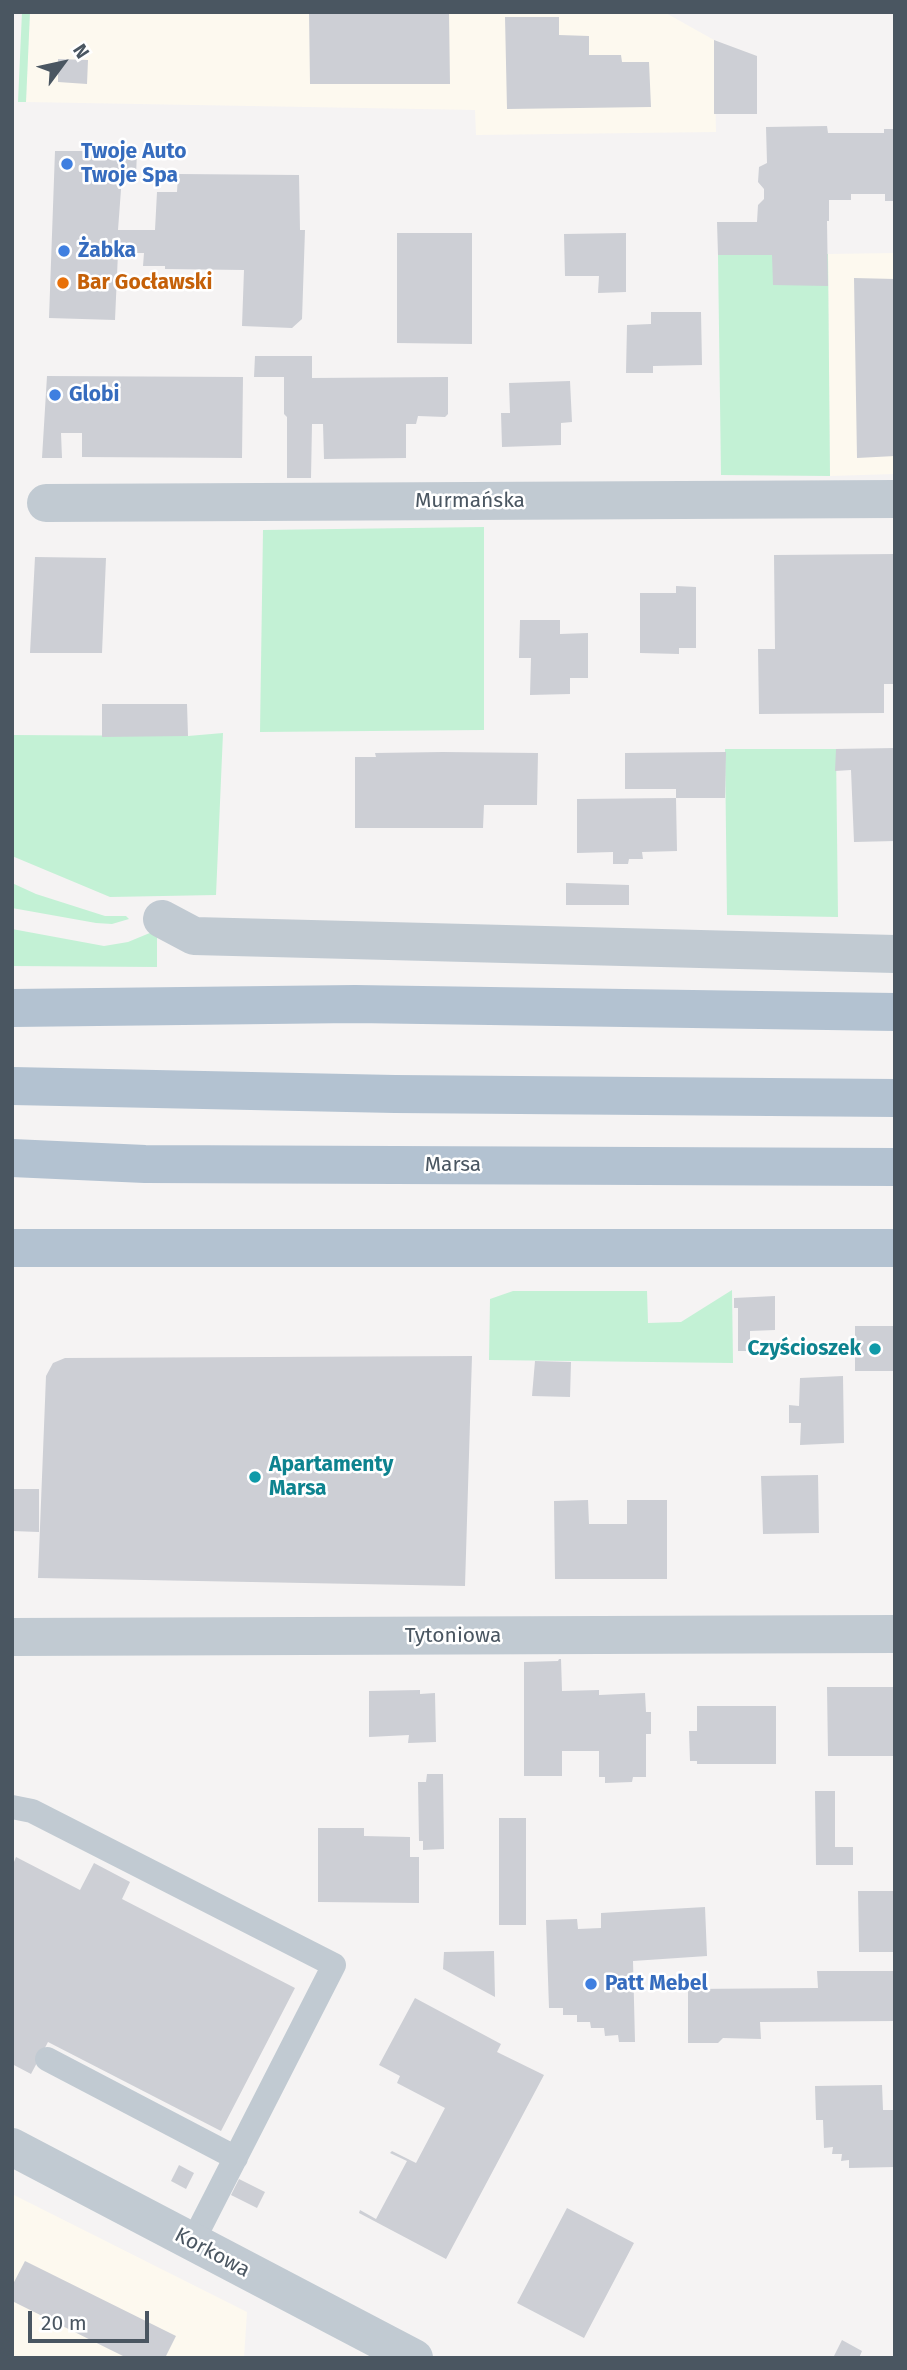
<!DOCTYPE html>
<meta charset="utf-8">
<style>
body{margin:0}
#map{position:relative;width:907px;height:2370px;overflow:hidden;background:#f5f3f3;font-family:"Fira Sans",sans-serif}
canvas{display:block}
.frame{position:absolute;inset:0;border:14px solid #4a5661;pointer-events:none}
.north{position:absolute;left:28px;top:28px;width:70px;height:70px;-webkit-text-stroke:5px #fff;paint-order:stroke;rotate:57deg;font-size:19px;font-weight:700;line-height:28px;text-align:center;color:#4a5661}
.north::after{content:'';display:block;margin:auto;width:24px;height:32px;background:#4a5661;clip-path:polygon(50% 0,100% 100%,50% 72%,0 100%)}
.scale{position:absolute;left:28px;top:2311px;width:121px;height:32px;box-sizing:border-box;border:4px solid #4a5661;border-top:0;padding-left:9px;font-size:21px;line-height:24px;white-space:nowrap;color:#4a5661;-webkit-text-stroke:5px #fff;paint-order:stroke}
</style>
<div id="map">
<canvas width="907" height="2370"></canvas>
<div class="frame"></div>
<div class="north">N</div>
<div class="scale">20 m</div>
</div>
<script>
const ctx = document.querySelector('canvas').getContext('2d');
ctx.lineJoin = 'round';
function paint(path, color) { ctx.fillStyle = color; ctx.fill(path, 'evenodd'); }
const shape = rows => new Path2D(rows.map(r => 'M' + r).join(''));
function trace(path, color, width, dash) { ctx.strokeStyle = color; ctx.lineWidth = width; ctx.lineCap = dash ? 'butt' : 'round'; ctx.setLineDash(dash || []); ctx.stroke(path); }
function write(font, color, halo, rows, align = 'center') {
  ctx.font = font + ' "Fira Sans",sans-serif'; ctx.lineWidth = 5; ctx.setLineDash([]); ctx.textBaseline = 'middle'; ctx.strokeStyle = halo; ctx.fillStyle = color; for (const [text, x, y, turn = 0] of rows) {
    ctx.save(); ctx.translate(x, y); ctx.rotate((+turn || 0) * Math.PI / 180); ctx.textAlign = isNaN(turn) ? turn : align; if (halo) ctx.strokeText(text, 0, 0); ctx.fillText(text, 0, 0); ctx.restore();
  }
}
const commercial = shape([
 [30,12,664,12,714,40,716,132,476,135,475,110,26,102],
 [895,253,895,474,830,476,828,254],
 [12,2194,247,2312,244,2358,12,2358]
]);
const green = shape([
 [22,12,30,12,26,102,18,102],
 [828,254,830,476,721,475,718,255],
 [484,527,484,730,260,732,263,530],
 [223,733,216,895,110,897,12,856,12,735,188,736],
 [725,749,836,749,838,917,727,915],
 [12,883,36,894,105,916,126,916,129,919,112,924,96,923,12,908],
 [12,929,104,946,128,942,157,930,157,967,12,966],
 [732,1290,733,1363,489,1360,490,1299,513,1291,647,1291,648,1323,681,1322]
]);
const building = shape([
 [309,12,449,12,450,84,310,84],
 [505,17,559,17,559,35,589,36,589,55,621,55,622,62,649,62,651,107,507,109],
 [714,40,757,56,757,114,714,114],
 [58,59,88,60,87,84,58,82],
 [827,126,828,133,884,133,884,129,895,129,895,201,885,201,885,194,851,194,851,200,829,200,829,221,827,221,828,286,773,285,772,255,718,255,717,222,757,222,758,205,764,199,764,189,758,182,759,167,767,163,766,127],
 [55,151,137,151,136,176,122,176,118,230,155,230,157,192,177,192,178,174,299,175,300,230,305,230,302,319,292,328,242,326,244,270,165,269,165,266,143,266,144,253,118,253,115,320,49,318],
 [397,233,472,233,472,344,397,343],
 [626,233,626,292,598,293,599,276,565,276,564,234],
 [854,278,895,279,895,456,857,458],
 [651,312,701,312,702,365,653,366,653,373,626,373,627,325,651,324],
 [255,356,312,356,312,378,448,377,448,414,445,417,418,416,416,424,406,424,406,458,324,459,323,424,312,424,311,478,287,478,287,417,284,414,284,377,254,377],
 [47,376,243,377,242,458,82,457,82,433,61,433,62,458,42,458],
 [570,381,572,422,561,423,561,445,502,447,501,413,510,413,509,383],
 [895,554,895,684,884,684,884,713,759,714,758,649,775,649,774,555],
 [35,557,106,558,102,653,30,653],
 [676,586,696,587,696,648,679,648,679,654,640,653,640,593,676,593],
 [520,620,560,620,560,634,588,633,588,678,570,678,570,694,530,695,531,658,519,658],
 [102,704,187,704,188,736,102,737],
 [895,748,895,841,854,842,851,770,835,771,836,749],
 [443,752,538,753,537,805,484,805,483,828,355,828,355,757,376,757,375,753],
 [726,752,725,798,676,798,676,789,625,789,625,753],
 [676,798,677,851,642,852,643,859,629,859,628,864,613,864,613,852,577,853,577,799],
 [566,883,629,885,629,905,566,905],
 [775,1296,775,1330,750,1331,750,1351,738,1351,738,1308,734,1308,734,1298],
 [855,1326,895,1326,895,1371,855,1371],
 [472,1356,465,1586,38,1578,46,1376,53,1363,65,1358],
 [535,1361,571,1362,570,1397,532,1396],
 [843,1376,844,1443,800,1445,801,1423,789,1423,789,1405,799,1406,800,1378],
 [818,1475,819,1533,763,1534,761,1476],
 [12,1489,39,1489,39,1532,12,1531],
 [588,1500,589,1524,627,1524,627,1500,667,1500,667,1579,555,1579,554,1501],
 [559,1659,561,1659,562,1691,599,1690,599,1695,645,1693,646,1712,651,1712,651,1734,646,1734,646,1777,633,1777,632,1782,605,1783,605,1777,599,1777,599,1751,562,1751,562,1776,524,1776,524,1662,558,1661],
 [827,1687,895,1687,895,1756,828,1756],
 [420,1690,420,1694,435,1693,436,1742,408,1743,409,1735,369,1737,369,1691],
 [697,1706,776,1706,776,1764,697,1764,697,1761,690,1761,689,1731,697,1731],
 [427,1774,443,1774,444,1849,423,1850,423,1841,419,1841,418,1782,426,1782],
 [815,1791,835,1791,835,1847,853,1847,853,1865,816,1865],
 [499,1818,526,1818,526,1925,499,1925],
 [318,1828,364,1828,364,1836,410,1837,410,1857,419,1857,419,1903,318,1902],
 [16,1857,80,1890,94,1863,130,1882,122,1899,295,1988,221,2131,48,2042,31,2074,12,2064,12,1867],
 [858,1891,895,1891,895,1952,859,1952],
 [705,1907,707,1956,633,1961,635,2042,619,2042,618,2035,605,2036,604,2028,591,2028,590,2022,577,2022,577,2015,563,2015,563,2008,549,2008,546,1920,577,1919,578,1929,601,1928,601,1913],
 [494,1951,495,1997,443,1969,444,1952],
 [817,1971,895,1971,895,2021,760,2022,761,2039,723,2038,718,2043,688,2043,688,1989,818,1988],
 [415,1998,501,2044,497,2052,544,2075,446,2259,359,2213,360,2210,376,2219,407,2161,390,2153,392,2151,416,2163,445,2108,397,2083,400,2076,379,2065],
 [882,2085,883,2110,895,2110,895,2167,849,2168,849,2160,841,2161,842,2154,832,2154,833,2147,824,2148,823,2120,816,2120,815,2086],
 [179,2165,194,2173,186,2189,171,2181],
 [239,2179,265,2192,257,2208,231,2195],
 [567,2208,634,2243,584,2338,517,2303],
 [25,2261,176,2336,165,2358,127,2358,12,2301,12,2286],
 [842,2340,862,2351,859,2358,833,2358]
]);
const service = shape([
 [12,1807,32,1811,334,1965,192,2243],
 [47,2059,236,2158]
]);
const minor = shape([
 [46,503,895,499],
 [162,919,194,936,895,954],
 [12,1637,895,1634],
 [12,2147,414,2358]
]);
const primary = shape([
 [12,1008,355,1004,895,1012],
 [12,1086,395,1094,895,1098],
 [12,1158,145,1164,895,1167],
 [12,1248,895,1248]
]);
const markers = [
 [67,164,7,"#3f7fe0"],
 [64,251,7,"#3f7fe0"],
 [63,283,7,"#e8710a"],
 [55,395,7,"#3f7fe0"],
 [875,1349,7,"#0f9aa8"],
 [255,1477,7,"#0f9aa8"],
 [591,1984,7,"#3f7fe0"]
];
const shopNames = [
 ["Twoje Auto",81,152],
 ["Twoje Spa",81,176],
 ["Żabka",78,251],
 ["Globi",69,395],
 ["Patt Mebel",605,1984]
];
const foodNames = [
 ["Bar Gocławski",77,283]
];
const streetNames = [
 ["Murmańska",470,501],
 ["Marsa",453,1165],
 ["Tytoniowa",453,1636],
 ["Korkowa",212,2253,28]
];
const cultureNames = [
 ["Czyścioszek",861,1349],
 ["Apartamenty",269,1465,"left"],
 ["Marsa",269,1489,"left"]
];
paint(commercial, '#fdf9ef');
paint(green, '#c3f1d5');
paint(building, '#cdcfd5');
trace(service, '#c1cad2', 24);
trace(minor, '#c1cad2', 38);
trace(primary, '#b3c2d1', 38);
for (const [x, y, r, color] of markers) { const dot = new Path2D(); dot.arc(x, y, r, 0, 2 * Math.PI); ctx.fillStyle = color; ctx.fill(dot); trace(dot, '#fff', 2.5); }
write('bold 21px', '#366cbe', '#fff', shopNames, 'left');
write('bold 21px', '#c56008', '#fff', foodNames, 'left');
write('21px', '#4a5661', '#fff', streetNames);
write('bold 21px', '#0d838f', '#fff', cultureNames, 'right');
</script>
